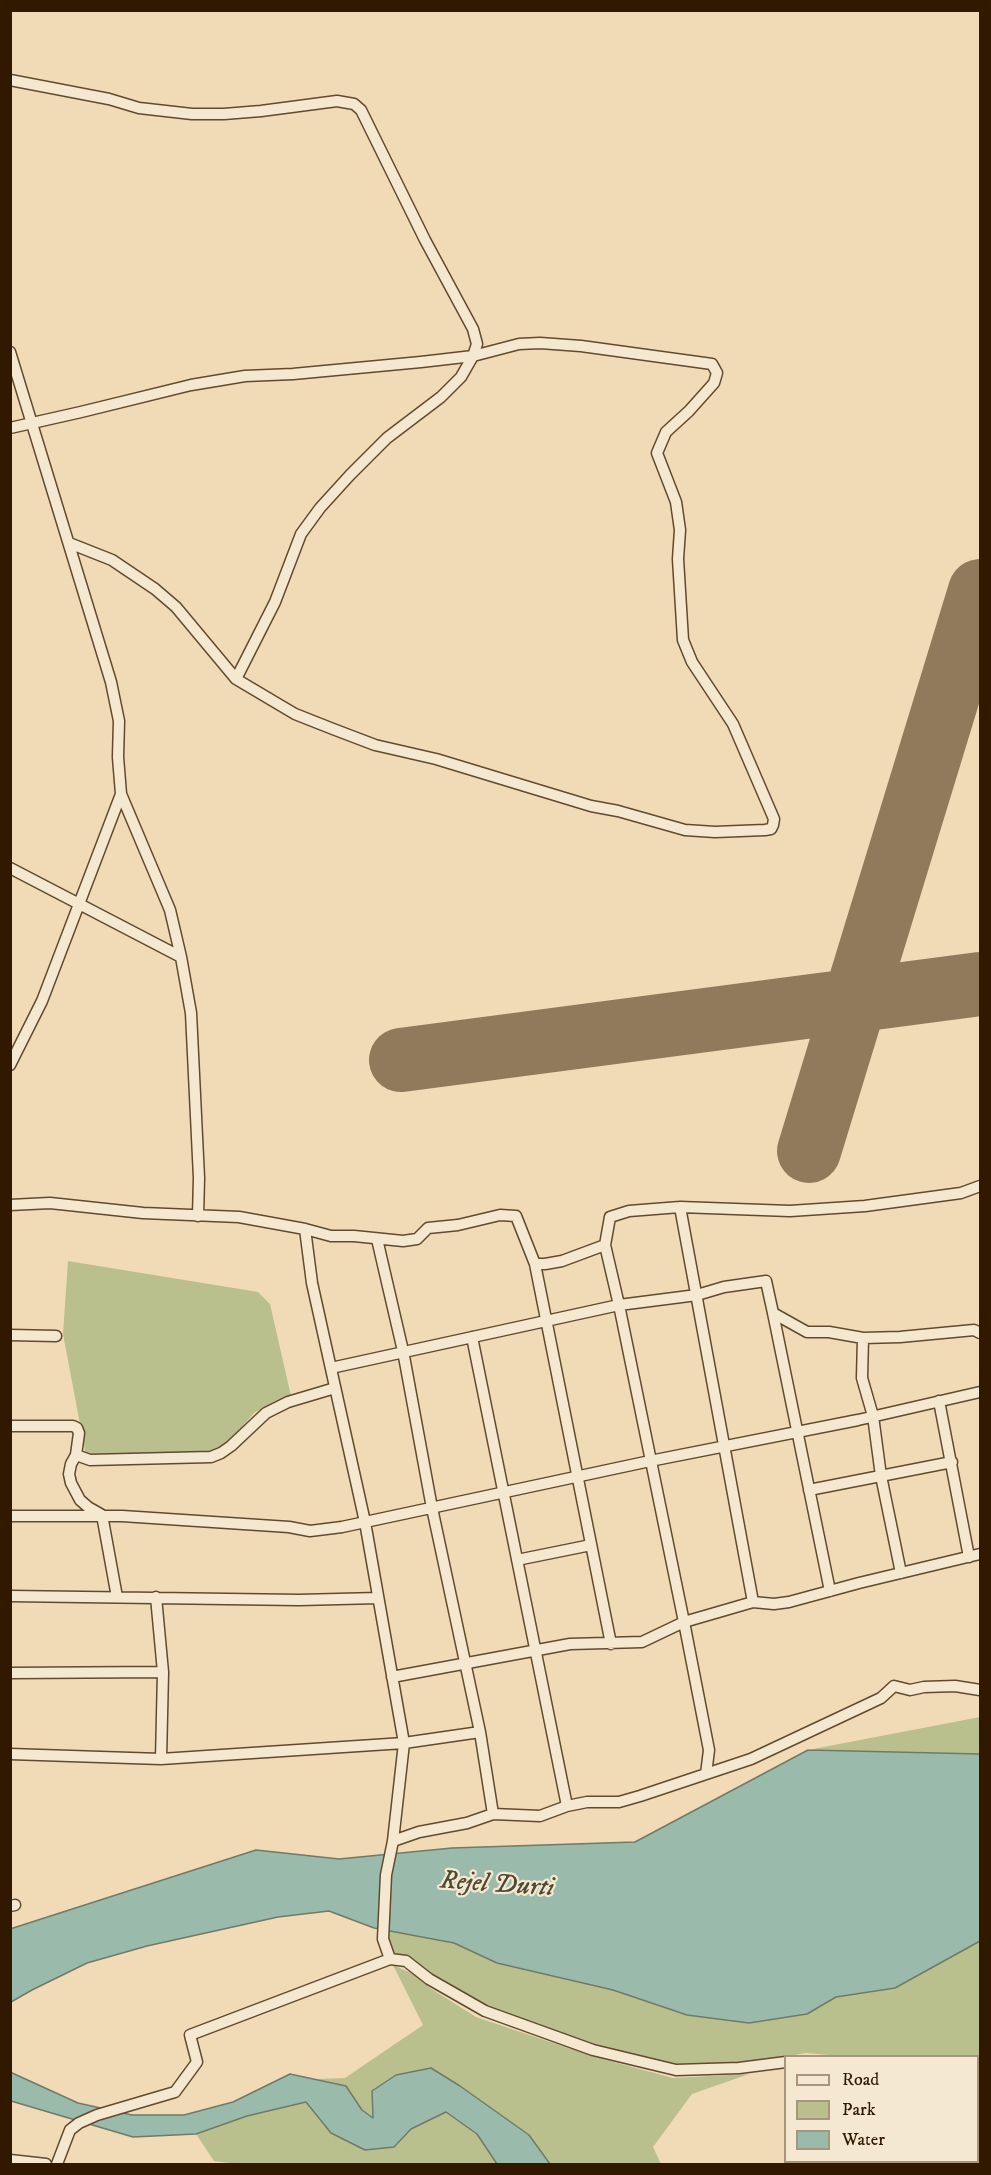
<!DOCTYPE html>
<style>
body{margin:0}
#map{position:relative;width:991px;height:2175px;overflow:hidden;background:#f0dbb6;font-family:"IM FELL DW Pica",serif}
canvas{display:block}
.frame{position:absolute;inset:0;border:12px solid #311900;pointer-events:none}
.legend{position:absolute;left:784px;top:2055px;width:195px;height:108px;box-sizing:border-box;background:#f5e8d0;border:2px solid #a7957d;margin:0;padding:8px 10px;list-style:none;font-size:18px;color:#311900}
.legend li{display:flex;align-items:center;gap:12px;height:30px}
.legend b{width:30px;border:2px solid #a7957d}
</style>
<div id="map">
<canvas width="991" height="2175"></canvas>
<div class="frame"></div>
<ul class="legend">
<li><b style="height:8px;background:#f5e8d0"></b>Road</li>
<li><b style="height:16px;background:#bac08d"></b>Park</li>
<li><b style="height:16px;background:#9abbac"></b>Water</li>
</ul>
</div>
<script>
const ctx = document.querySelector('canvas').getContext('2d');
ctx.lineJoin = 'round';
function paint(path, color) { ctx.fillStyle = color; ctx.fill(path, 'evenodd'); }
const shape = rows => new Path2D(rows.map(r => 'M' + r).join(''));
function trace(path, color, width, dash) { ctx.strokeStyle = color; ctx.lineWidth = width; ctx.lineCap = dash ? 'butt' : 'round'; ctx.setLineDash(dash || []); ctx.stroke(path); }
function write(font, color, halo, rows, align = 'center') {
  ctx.font = font + ' "IM FELL DW Pica",serif'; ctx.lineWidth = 4.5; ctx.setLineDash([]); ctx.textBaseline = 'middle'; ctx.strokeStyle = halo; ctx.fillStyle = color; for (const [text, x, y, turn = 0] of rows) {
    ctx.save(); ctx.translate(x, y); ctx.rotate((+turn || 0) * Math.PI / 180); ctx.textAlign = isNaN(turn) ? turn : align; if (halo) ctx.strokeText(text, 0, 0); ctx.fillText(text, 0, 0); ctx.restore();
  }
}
const green = shape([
 [68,1261,258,1292,270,1304,291,1396,262,1408,254,1413,227,1444,216,1452,86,1456,63,1334],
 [980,1717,980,1754,808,1750],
 [387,1930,454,1943,497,1963,613,1990,687,2015,807,2014,836,1997,895,1988,980,1941,980,2163,978,2159,978,2056,841,2056,806,2053,738,2065,676,2066,595,2047,486,2008,393,1956,385,1939],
 [393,1965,413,1974,430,1988,476,2017,592,2056,673,2078,749,2074,692,2094,653,2147,661,2164,550,2164,529,2135,460,2086,373,2119,362,2110,346,2087,317,2079,345,2078,423,2025],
 [306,2102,331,2133,394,2147,411,2129,446,2112,477,2134,497,2164,237,2164,214,2161,196,2134,247,2116]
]);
const water = shape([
 [808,1750,980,1754,980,1941,895,1988,836,1997,807,2014,749,2023,687,2015,613,1990,497,1963,454,1943,374,1928,329,1911,278,1917,147,1946,87,1963,32,1990,11,2002,10,1929,256,1850,339,1859,452,1848,635,1842,808,1750],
 [431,2068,460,2086,529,2135,550,2164,497,2164,477,2134,446,2112,411,2129,394,2147,365,2150,331,2133,306,2102,247,2116,196,2134,133,2137,11,2101,10,2072,78,2103,132,2115,184,2115,233,2102,290,2074,346,2086,362,2110,373,2118,372,2091,396,2075,431,2068]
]);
const runway = shape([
 [401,1060,980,984],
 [809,1151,980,591]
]);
const minor = shape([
 [10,80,109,99,139,108,192,114,224,114,261,111,337,101,354,104,361,110,425,240,473,329,477,344,473,356,461,377,441,397,387,438,350,475,320,508,301,534,275,602,236,679],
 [10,352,111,682,119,721,118,757,121,794,170,910,181,957,191,1013,199,1178,198,1216],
 [10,428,81,412,191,385,245,376,293,374,421,362,473,356,519,344,540,343,581,346,712,364,717,373,714,383,689,411,666,432,657,453,676,502,680,530,678,559,683,640,692,662,733,724,774,819,773,825,771,829,765,830,715,832,685,830,618,811,591,806,436,759,375,745,333,729,295,714,236,679,176,607,155,589,112,560,69,543],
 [10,868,181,957],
 [10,1065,42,1001,121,794],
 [10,1205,50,1203,143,1213,239,1217,305,1229,331,1236,354,1236,403,1241,417,1239,428,1228,458,1225,500,1215,516,1216,535,1264,545,1264,562,1261,605,1245,610,1217,629,1211,680,1207,790,1211,865,1206,961,1193,980,1186],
 [680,1207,753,1602],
 [305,1229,312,1283,365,1522,404,1743,393,1841,386,1875,383,1939,390,1959],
 [377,1239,403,1351,432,1508,480,1732,493,1814],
 [605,1245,619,1305,684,1622,709,1750,706,1774],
 [535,1264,611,1644],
 [773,1313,830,1591],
 [10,1335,56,1336],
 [472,1337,567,1806],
 [863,1338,862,1378,873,1416,881,1476,901,1573],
 [331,1368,619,1305,697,1295,724,1287,766,1281,773,1313,807,1332,829,1332,863,1338,900,1337,974,1330,980,1333],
 [939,1401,969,1557],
 [10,1426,73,1426,77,1428,79,1433,76,1455,90,1460,211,1457,221,1453,231,1446,266,1413,288,1402,335,1388],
 [76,1455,71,1464,69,1474,71,1483,80,1500,88,1507,102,1515,117,1597],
 [809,1490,952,1462],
 [10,1516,122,1516,289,1527,310,1531,342,1527,650,1461,858,1420,980,1392],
 [517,1560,591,1545],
 [10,1596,299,1600,378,1598],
 [156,1597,163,1672,161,1759],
 [10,1673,163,1672],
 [392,1677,570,1644,642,1642,684,1622,753,1602,774,1604,789,1602,859,1583,980,1554],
 [10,1754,161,1759,404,1743,480,1732],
 [393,1841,419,1832,467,1823,493,1814,540,1816,567,1806,587,1802,619,1802,640,1796,751,1759,881,1698,894,1686,910,1690,924,1687,955,1686,980,1690],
 [10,1906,15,1905],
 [10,2160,46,2164],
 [970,2162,972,2164],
 [57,2164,70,2130,79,2123,97,2115,175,2092,197,2062,190,2035,390,1959,406,1961,429,1979,485,2011,593,2050,676,2070,739,2068,786,2062]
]);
const waterNames = [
 ["Rejel Durti",497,1886,4]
];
paint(green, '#bac08d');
paint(water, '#9abbac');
trace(water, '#707a67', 1.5);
trace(runway, '#907a5b', 64);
trace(minor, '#614a2e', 13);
trace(minor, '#f5e8d0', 10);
write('italic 26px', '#504a34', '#f5e8d0', waterNames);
</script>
